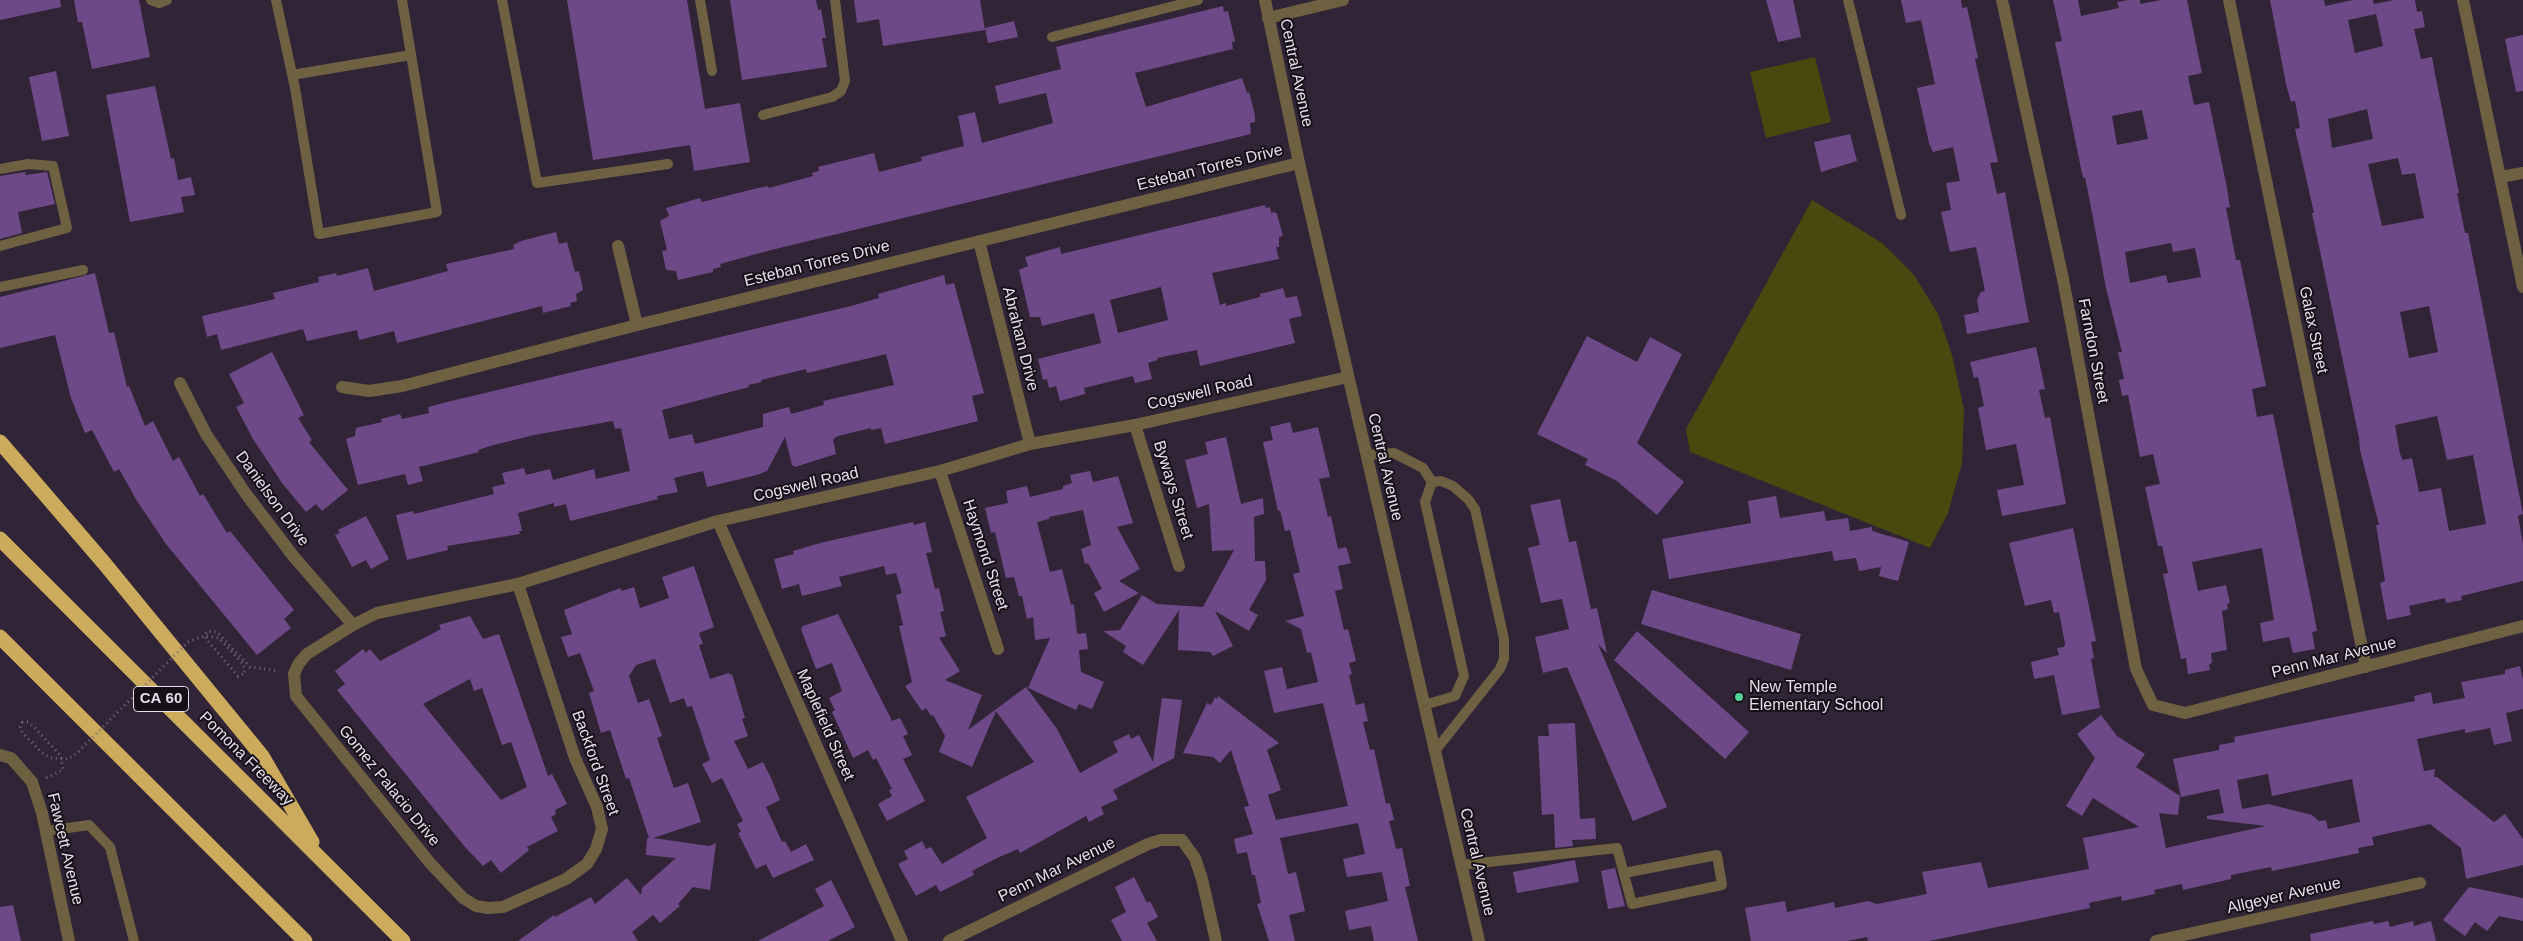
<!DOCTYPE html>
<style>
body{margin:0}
canvas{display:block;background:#302436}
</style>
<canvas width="2523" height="941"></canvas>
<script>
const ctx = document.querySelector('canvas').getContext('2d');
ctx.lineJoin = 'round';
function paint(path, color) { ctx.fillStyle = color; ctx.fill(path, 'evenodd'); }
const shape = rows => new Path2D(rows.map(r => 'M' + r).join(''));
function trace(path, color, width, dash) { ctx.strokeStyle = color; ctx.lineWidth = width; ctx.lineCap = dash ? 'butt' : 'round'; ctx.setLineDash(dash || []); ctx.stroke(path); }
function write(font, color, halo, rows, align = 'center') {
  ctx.font = font + ' Arial,sans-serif'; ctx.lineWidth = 4; ctx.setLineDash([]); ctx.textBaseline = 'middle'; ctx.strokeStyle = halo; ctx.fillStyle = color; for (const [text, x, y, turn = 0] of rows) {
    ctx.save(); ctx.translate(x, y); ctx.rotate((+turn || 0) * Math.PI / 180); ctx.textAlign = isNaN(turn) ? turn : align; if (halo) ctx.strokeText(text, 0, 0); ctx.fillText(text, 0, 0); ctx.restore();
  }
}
const green = shape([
 [1815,57,1831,122,1766,138,1750,72],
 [1812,200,1882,243,1914,275,1938,314,1952,355,1964,409,1962,463,1948,513,1930,548,1690,452,1686,429]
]);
const building = shape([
 [0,0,60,0,61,7,0,20],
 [74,0,139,0,150,57,92,69,82,22,78,22],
 [567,0,687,0,705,109,740,103,750,162,694,171,690,145,593,160],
 [730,0,816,0,818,10,821,9,826,38,822,38,827,67,742,80],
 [854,0,980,0,985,30,883,46,879,19,857,23],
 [1766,0,1793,0,1801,37,1778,42],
 [1901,0,1961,0,1962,8,1967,7,1978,58,1975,59,1998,162,1990,163,1997,194,2005,192,2029,322,1967,334,1964,315,1979,312,1977,299,1981,292,1985,291,1976,247,1950,252,1941,212,1951,210,1946,183,1960,181,1953,147,1933,152,1929,143,1917,88,1935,84,1921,20,1906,23],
 [2053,0,2078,0,2081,16,2119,8,2117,2,2128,0,2140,0,2140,4,2161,0,2187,0,2202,73,2188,76,2194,105,2209,102,2227,188,2230,207,2226,208,2236,260,2240,260,2266,386,2252,389,2257,417,2273,414,2312,604,2317,631,2312,632,2315,649,2293,653,2289,637,2263,642,2260,623,2274,620,2262,548,2192,562,2198,591,2226,585,2230,603,2227,604,2228,609,2222,611,2227,650,2211,653,2212,663,2209,664,2210,670,2188,674,2186,658,2181,659,2163,574,2168,573,2162,546,2158,546,2145,487,2160,484,2153,454,2140,457,2128,395,2122,396,2119,380,2124,379,2118,352,2122,352,2106,288,2093,218,2085,177,2083,178,2055,42,2062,41],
 [2142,110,2148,139,2117,145,2112,116],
 [2171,243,2173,252,2195,248,2201,277,2168,283,2166,275,2130,283,2125,252],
 [2270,0,2324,0,2325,6,2353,0,2373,0,2376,14,2348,20,2355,53,2383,46,2374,4,2394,0,2415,0,2417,12,2422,11,2425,27,2414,29,2421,59,2432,57,2435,74,2459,193,2457,193,2465,233,2468,233,2523,514,2518,516,2523,544,2523,581,2461,596,2462,600,2446,603,2445,598,2409,606,2411,615,2387,620,2380,583,2385,581,2376,525,2379,525,2360,450,2359,438,2312,213,2314,213,2295,129,2300,128,2295,101,2291,102,2286,84],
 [2367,109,2373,139,2332,148,2328,119],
 [2398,158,2402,175,2415,173,2424,218,2382,226,2368,164],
 [2429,306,2438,352,2409,358,2400,312],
 [2437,416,2447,460,2473,455,2486,524,2449,531,2441,488,2419,492,2412,458,2403,460,2400,454,2395,425],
 [1223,6,1224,12,1228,11,1235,41,1232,42,1233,49,1135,73,1146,107,1242,78,1247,93,1249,92,1255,115,1255,122,1250,123,1251,134,771,250,720,264,721,267,713,269,713,272,678,280,676,271,666,270,662,251,667,250,660,221,669,216,666,208,700,198,702,202,754,189,768,186,769,188,813,176,812,173,819,171,818,167,874,153,879,172,922,161,921,157,964,146,958,116,975,112,982,143,1053,123,1046,93,999,104,995,86,1061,69,1056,47],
 [1014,21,1018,37,988,43,985,28],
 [2523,35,2523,91,2516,92,2505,39],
 [56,71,69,136,42,141,29,77],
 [155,86,171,159,174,158,178,180,191,177,195,195,181,197,184,212,130,222,106,95],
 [1850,134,1857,161,1821,172,1814,142],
 [25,172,26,175,47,172,55,204,18,212,22,233,0,239,0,176],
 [1265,205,1266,208,1270,207,1271,213,1275,212,1277,214,1283,236,1279,237,1279,247,1276,247,1279,259,1212,273,1220,305,1226,303,1226,306,1260,297,1260,294,1283,288,1286,298,1297,296,1302,316,1289,319,1295,343,1200,366,1197,350,1157,358,1158,360,1148,363,1152,379,1135,383,1133,376,1084,388,1085,394,1060,401,1056,386,1049,388,1047,379,1043,380,1038,359,1101,343,1094,313,1042,326,1040,317,1030,317,1019,270,1028,266,1025,257,1060,247,1061,254],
 [1161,287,1168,320,1118,333,1110,300],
 [556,232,559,244,567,242,575,272,579,271,583,290,576,294,577,301,570,303,571,306,543,313,542,306,397,343,394,331,359,340,357,330,307,341,303,329,221,350,217,334,207,337,202,316,275,299,273,293,319,282,318,277,336,273,337,276,368,268,374,291,448,271,446,264,514,249,513,245,521,241],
 [95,273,109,333,114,332,127,387,129,386,145,426,153,421,173,461,179,457,200,496,203,494,227,533,230,531,294,610,284,619,291,628,257,655,166,544,137,501,119,469,114,472,92,430,85,433,71,398,55,335,0,348,0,297],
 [944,275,946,285,954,283,984,393,972,396,978,421,885,444,881,428,871,430,871,428,838,436,833,439,836,454,795,467,792,465,785,437,767,471,757,475,707,487,703,471,674,478,678,492,657,496,658,499,570,521,566,504,554,507,554,503,518,513,522,531,519,531,520,534,447,546,448,550,407,560,396,515,413,511,414,514,494,494,492,487,505,484,502,473,524,468,526,475,550,469,553,480,594,469,596,479,630,471,621,428,615,429,613,421,534,435,490,446,478,450,479,452,419,467,423,481,408,485,405,474,358,485,346,439,355,436,356,428,382,422,381,419,400,414,402,419,429,413,428,407,447,402,851,306,879,298,878,294],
 [886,354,894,385,823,401,824,405,791,414,789,407,763,414,763,427,695,444,692,434,669,439,662,410,749,387,748,385,762,382,761,380,806,369,807,373],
 [1587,336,1637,362,1650,337,1682,354,1637,443,1684,482,1657,515,1617,481,1585,465,1588,459,1537,434],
 [2036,347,2045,389,2039,390,2045,418,2050,417,2066,504,2002,516,1997,490,2024,485,2016,444,1986,450,1978,408,1984,406,1978,377,1974,378,1970,362],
 [272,352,304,415,298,418,312,440,309,442,348,490,322,511,316,504,306,512,282,483,253,439,236,407,244,403,229,374],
 [1290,422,1293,433,1318,427,1330,477,1319,479,1328,517,1331,516,1338,549,1346,547,1351,563,1338,566,1343,589,1335,591,1344,630,1348,629,1356,661,1349,663,1352,674,1349,675,1356,705,1364,703,1368,721,1363,722,1370,750,1374,749,1386,804,1390,803,1394,820,1389,821,1396,849,1402,848,1410,886,1405,887,1418,941,1374,941,1371,926,1349,930,1345,911,1388,901,1382,872,1347,877,1343,859,1365,854,1358,823,1280,838,1288,874,1296,872,1305,911,1289,915,1295,941,1269,941,1257,904,1261,903,1255,875,1252,875,1247,852,1237,854,1234,839,1253,834,1244,807,1249,806,1231,750,1220,763,1213,757,1183,753,1207,703,1211,705,1215,697,1217,699,1218,696,1279,743,1267,750,1281,790,1268,795,1276,820,1348,806,1323,703,1274,713,1264,671,1282,667,1287,689,1318,682,1311,652,1307,653,1301,629,1285,621,1304,616,1293,574,1300,572,1290,530,1285,531,1280,510,1278,511,1263,442,1273,440,1270,427],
 [1226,437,1241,504,1263,498,1264,514,1254,517,1255,561,1265,561,1266,580,1249,610,1258,615,1249,631,1215,611,1233,646,1213,656,1210,652,1178,650,1179,610,1143,665,1123,652,1126,646,1103,631,1120,630,1142,595,1157,604,1203,607,1234,550,1212,551,1209,504,1197,508,1185,460,1208,454,1205,442],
 [1090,471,1093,482,1118,476,1133,523,1117,527,1140,569,1119,581,1139,593,1104,612,1094,593,1102,589,1088,563,1085,564,1081,549,1091,545,1083,510,1049,517,1049,519,1037,522,1050,572,1062,569,1071,605,1074,604,1077,634,1086,633,1088,649,1079,650,1081,672,1104,682,1092,709,1079,704,1076,710,1028,688,1050,638,1035,640,1033,617,1027,619,1022,596,1019,596,1014,577,1006,578,995,532,991,533,985,508,1008,503,1006,491,1027,486,1030,497,1063,489,1063,486,1072,483,1070,475],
 [1776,496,1780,518,1824,511,1826,521,1848,518,1850,531,1872,527,1872,531,1909,542,1898,581,1879,576,1881,567,1859,571,1856,558,1834,561,1832,551,1669,579,1662,539,1751,523,1748,501],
 [1560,499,1569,542,1576,541,1591,609,1597,608,1607,653,1598,644,1667,807,1633,821,1567,667,1543,673,1535,637,1569,629,1562,599,1541,603,1528,548,1540,545,1530,505],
 [366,516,389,559,371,569,366,560,352,567,335,535,340,533,338,530],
 [913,522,914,525,925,522,932,552,926,553,935,589,939,588,944,611,940,612,946,636,939,638,960,671,945,680,982,695,968,730,1026,687,1057,729,1080,773,1118,752,1113,742,1129,734,1131,739,1139,735,1153,762,1162,698,1182,700,1174,758,1113,790,1118,799,1101,807,1104,814,1089,822,1086,816,1020,853,1018,849,997,858,972,871,974,875,940,892,936,885,916,896,898,864,908,859,904,851,922,841,926,849,931,847,942,864,987,838,966,797,1034,762,996,711,972,767,939,752,945,736,933,715,931,716,926,708,922,711,905,686,912,682,899,626,903,625,896,595,902,593,896,573,886,575,884,566,839,577,842,586,802,596,799,584,782,589,774,559,794,554,793,551,820,543],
 [2073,528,2096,641,2091,642,2094,658,2091,659,2100,708,2062,715,2054,675,2034,679,2031,662,2059,655,2057,648,2064,647,2065,644,2059,612,2054,613,2051,600,2025,606,2009,543],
 [694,566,714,627,699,633,703,644,699,645,710,679,729,673,730,675,732,674,745,718,742,719,748,736,734,741,748,769,763,762,771,778,780,800,766,807,782,842,785,841,791,852,806,844,814,860,773,878,766,864,756,869,738,833,741,832,737,824,743,821,722,778,712,783,702,764,710,760,692,706,687,707,684,698,670,703,655,659,636,665,629,676,638,703,649,699,662,736,657,738,674,788,688,783,701,822,653,838,709,846,716,843,710,890,693,887,678,904,680,906,660,923,653,915,632,932,638,941,518,941,554,915,555,917,591,897,595,904,627,878,641,895,642,888,676,858,646,855,647,838,649,838,629,778,626,779,610,730,601,733,589,693,594,691,580,653,568,657,561,637,572,634,564,610,620,588,622,591,634,587,640,608,669,598,662,577],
 [1652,590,1801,634,1791,670,1641,624],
 [838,614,892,721,900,718,908,734,903,736,912,755,903,759,925,801,887,821,878,804,892,796,889,790,892,789,876,758,873,760,868,750,853,758,832,712,835,710,829,698,842,691,832,663,816,669,801,629,803,626],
 [470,616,483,639,499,634,548,776,552,774,567,804,555,810,556,814,551,817,558,831,527,847,529,850,501,873,491,860,483,866,465,847,337,690,345,684,335,671,363,649,366,653,370,649,380,661,441,629,439,625],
 [470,679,474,691,482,688,502,745,511,742,527,787,501,800,423,704],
 [1637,631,1749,732,1725,759,1614,660],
 [2520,666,2523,680,2523,709,2506,713,2512,741,2494,745,2490,728,2465,733,2465,729,2417,739,2424,771,2435,769,2434,777,2437,777,2494,822,2505,814,2523,839,2523,865,2466,879,2461,848,2430,824,2372,837,2374,845,2358,848,2359,853,2272,871,2271,867,2231,875,2231,879,2183,890,2182,884,2154,890,2155,894,2122,901,2121,896,2089,903,2090,908,1929,941,1868,941,1867,937,1847,941,1751,941,1745,908,1785,901,1787,912,1834,902,1835,908,1868,901,1877,904,1927,894,1922,872,1981,862,1988,888,2089,869,2083,838,2139,827,2093,798,2082,816,2066,806,2095,758,2077,734,2101,715,2117,736,2145,754,2136,767,2180,796,2178,815,2159,813,2166,848,2266,826,2207,819,2207,816,2224,813,2219,789,2181,797,2173,759,2219,750,2219,745,2235,742,2234,737,2415,701,2414,696,2431,692,2433,704,2465,698,2461,682,2505,674,2505,670],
 [2268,774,2272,796,2352,779,2360,822,2328,829,2326,820,2319,821,2312,815,2268,804,2242,809,2237,780],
 [1575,723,1580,819,1595,818,1596,839,1572,840,1573,846,1555,848,1554,814,1542,815,1538,736,1549,736,1548,724],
 [1575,860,1579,882,1517,893,1513,872],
 [1615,868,1625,906,1608,909,1601,871],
 [1134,877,1147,903,1150,901,1158,917,1147,923,1157,941,1122,941,1111,920,1126,912,1115,887],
 [831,880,855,927,828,941,758,941,824,906,815,889],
 [2469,887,2523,898,2523,921,2499,916,2487,931,2475,922,2465,936,2443,920],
 [13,905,21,941,0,941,0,907],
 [2373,921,2374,924,2388,921,2390,927,2413,921,2414,926,2431,921,2436,941,2311,941,2310,934]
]);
const path = shape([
 [243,674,238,676,206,639,205,635,208,631,217,632,250,667,279,671],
 [22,722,28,722,34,727,61,756,63,770,46,778]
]);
const service = shape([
 [151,0,159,3,167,0],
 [276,0,295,88,319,234,437,212,402,0],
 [502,0,537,183,668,164],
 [700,0,712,71],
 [1848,0,1901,215],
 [1052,37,1198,0],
 [292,75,411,55],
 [763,115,832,97,841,91,845,81,835,0],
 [0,169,28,164,53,166,67,228,0,246],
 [0,287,83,270],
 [1366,455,1394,453,1423,468,1432,482],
 [1424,705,1455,696,1464,676,1425,502,1432,482,1441,481,1453,486,1468,499,1475,509,1504,639,1504,659,1500,669,1435,751],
 [47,831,89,825,110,847,134,941],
 [1461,865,1617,848,1632,904,1722,885,1717,855,1624,873]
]);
const minor = shape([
 [2002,0,2063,279,2136,669,2153,705,2185,713,2523,626],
 [2229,0,2366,667],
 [1268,18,1343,0],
 [2500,177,2523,173],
 [979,241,1030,444],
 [618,246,637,325],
 [180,383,206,434,246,494,294,557,353,625],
 [342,387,369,391,402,386,637,325,1299,163],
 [1135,425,1179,566],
 [940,471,998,649],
 [718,521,902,941],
 [518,584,575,758,597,807,602,829,596,849,587,864,566,879,503,907,488,908,476,906,463,898,430,863,296,696,294,674,299,663,307,654,353,625,377,613,518,584,718,521,940,471,1030,444,1135,425,1348,377],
 [0,755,11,758,32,782,42,813,69,941],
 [949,941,1148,844,1161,840,1182,840,1195,858,1202,879,1216,941],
 [2156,941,2420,883]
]);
const tertiary = shape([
 [1265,0,1299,163,1479,941],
 [2463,0,2523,287]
]);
const motorway = shape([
 [0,442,104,563,262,756,312,842],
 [0,539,403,941],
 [0,637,305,941]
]);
const pathBridge = shape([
 [22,722,20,728,23,733,41,752,50,758,68,759,76,754,188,642,204,636,219,638,243,664,245,671,243,674]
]);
const markers = [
 [1739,697,5,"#53d396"]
];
const shields = [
 [161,699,55]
];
const shieldNames = [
 ["CA 60",161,699]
];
const streetNames = [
 ["Central Avenue",1296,73,78],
 ["Esteban Torres Drive",1210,168,-14],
 ["Esteban Torres Drive",817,264,-14],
 ["Galax Street",2313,330,78],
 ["Abraham Drive",1020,339,76],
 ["Farndon Street",2093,351,79],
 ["Cogswell Road",1200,393,-13],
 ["Central Avenue",1385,467,77],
 ["Cogswell Road",806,485,-13],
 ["Byways Street",1173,490,73],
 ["Danielson Drive",272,499,54],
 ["Haymond Street",985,555,72],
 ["Penn Mar Avenue",2334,658,-14],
 ["Maplefield Street",825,725,66],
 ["Pomona Freeway",246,759,45],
 ["Backford Street",595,763,70],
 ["Gomez Palacio Drive",389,786,51],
 ["Fawcett Avenue",65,849,77],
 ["Central Avenue",1477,862,77],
 ["Penn Mar Avenue",1057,870,-26],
 ["Allgeyer Avenue",2284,896,-13]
];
const poiNames = [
 ["New Temple",1749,688],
 ["Elementary School",1749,706]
];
paint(green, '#47490e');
paint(building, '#6e4988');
trace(path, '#756b7a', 3, [1, 4]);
trace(service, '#6e6142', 10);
trace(minor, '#6e6142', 12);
trace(tertiary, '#6e6142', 12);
trace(motorway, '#ccac5c', 15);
trace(pathBridge, '#756b7a', 3, [1, 4]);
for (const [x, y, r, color] of markers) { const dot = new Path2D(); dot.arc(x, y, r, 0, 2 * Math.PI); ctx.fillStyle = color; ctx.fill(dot); trace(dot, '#151018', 2); }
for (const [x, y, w] of shields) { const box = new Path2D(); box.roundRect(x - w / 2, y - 12.5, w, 25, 4); ctx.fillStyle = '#151018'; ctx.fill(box); trace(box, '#e5dde9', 1); }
write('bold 15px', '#e5dde9', null, shieldNames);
write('16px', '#e5dde9', '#151018', streetNames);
write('16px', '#e5dde9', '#151018', poiNames, 'left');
</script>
